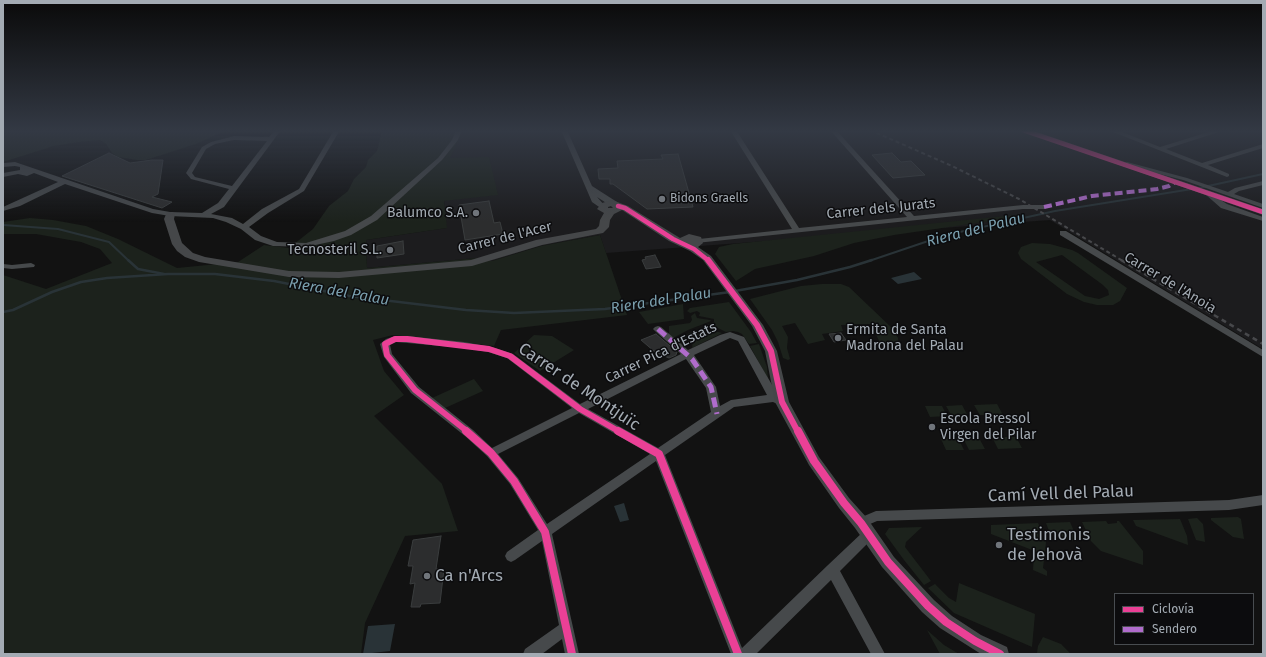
<!DOCTYPE html>
<meta charset="utf-8">
<style>
body{margin:0}
#map{position:relative;width:1266px;height:657px;overflow:hidden;background:#121212;font-family:"Fira Sans",sans-serif}
canvas{display:block}
.frame{position:absolute;inset:0;border:4px solid #a3abb3;pointer-events:none}
.legend{position:absolute;left:1114px;top:593px;width:140px;height:52px;box-sizing:border-box;background:#0c0c0e;border:1px solid #484c50;margin:0;padding:5px 7px;list-style:none;font-size:12px;color:#a3abb3}
.legend li{display:flex;align-items:center;gap:8px;height:20px}
.legend b{width:20px;border:1px solid #484c50}
</style>
<div id="map">
<canvas width="1266" height="657"></canvas>
<div class="frame"></div>
<ul class="legend">
<li><b style="height:5px;background:#ea4096"></b>Ciclovía</li>
<li><b style="height:5px;background:#b06ccc"></b>Sendero</li>
</ul>
</div>
<script>
const ctx = document.querySelector('canvas').getContext('2d');
ctx.lineJoin = 'round';
function paint(path, color) { ctx.fillStyle = color; ctx.fill(path, 'evenodd'); }
const shape = rows => new Path2D(rows.map(r => 'M' + r).join(''));
function trace(path, color, width, dash) { ctx.strokeStyle = color; ctx.lineWidth = width; ctx.lineCap = dash ? 'butt' : 'round'; ctx.setLineDash(dash || []); ctx.stroke(path); }
function write(font, color, halo, rows, align = 'center') {
  ctx.font = font + ' "Fira Sans",sans-serif'; ctx.lineWidth = 3; ctx.setLineDash([]); ctx.textBaseline = 'middle'; ctx.strokeStyle = halo; ctx.fillStyle = color; for (const [text, x, y, turn = 0] of rows) {
    ctx.save(); ctx.translate(x, y); ctx.rotate((+turn || 0) * Math.PI / 180); ctx.textAlign = isNaN(turn) ? turn : align; if (halo) ctx.strokeText(text, 0, 0); ctx.fillText(text, 0, 0); ctx.restore();
  }
}
const built = shape([
 [463,130,1253,130,1263,135,1263,349,1050,220,606,253,600,235,541,246,492,261,477,258,367,268,366,240,446,228,444,201,449,158]
]);
const green = shape([
 [3,130,227,130,196,144,146,160,137,160,118,157,112,153,106,144,100,140,79,142,54,146,3,162],
 [382,130,463,130,450,158,489,157,498,195,444,201,447,228,366,240,367,268,477,258,492,261,541,246,600,235,627,315,501,330,494,346,393,335,373,340,384,371,404,395,374,416,442,484,458,531,405,536,365,623,361,654,3,654,3,275,46,289,112,263,100,249,81,242,36,234,3,234,3,222,30,218,53,220,86,226,118,239,177,268,238,262,264,245,289,248,313,229,329,206,348,191,354,179,366,167,368,160,377,151],
 [1015,215,1011,218,894,235,854,243,814,256,755,269,736,281,715,254,719,247,733,244],
 [1032,243,1050,244,1072,250,1078,253,1127,288,1120,301,1113,305,1097,305,1084,302,1067,294,1021,259,1018,253,1021,247],
 [1062,255,1103,285,1108,290,1109,295,1099,299,1085,296,1036,262],
 [822,284,841,284,849,287,893,329,898,338,899,346,893,349,881,345,871,324,841,325,843,331,822,334,825,340,808,344,795,323,782,326,788,337,787,348,790,359,788,360,783,358,778,342,772,330,750,299,801,286],
 [729,302,751,332,757,343,749,344,742,334,738,332,733,331,726,332,718,328,703,328,704,326,714,322,714,319,699,316,700,313,697,311,690,313,687,311,690,308],
 [683,304,684,319,648,324,639,312],
 [695,313,697,318,710,320,711,321,688,330,673,338,669,334,669,326,690,323,692,320,691,316],
 [694,331,715,331,722,333,692,348,693,341,686,341,685,343,686,351,675,340],
 [534,335,552,336,574,350,540,371,514,353],
 [759,344,767,367,768,379,750,346],
 [474,379,483,391,445,408,432,398],
 [997,404,1003,415,980,415,974,405],
 [962,405,968,416,952,416,946,406],
 [925,406,942,406,947,416,930,417],
 [992,437,1016,437,1022,448,998,449],
 [958,438,964,450,946,450,941,439],
 [963,438,979,438,985,449,969,450],
 [1238,517,1241,519,1244,539,1233,537,1211,520,1211,518],
 [1197,518,1203,524,1205,542,1196,540,1188,519],
 [1180,519,1187,536,1188,545,1136,526,1133,520],
 [1106,521,1108,524,1117,523,1117,521,1119,521,1143,551,1143,565,1101,551,1091,541,1082,522],
 [1070,522,1077,538,1076,542,1049,531,1046,523],
 [1038,523,1046,541,1045,555,991,534,991,525],
 [922,527,906,542,905,547,931,581,924,585,904,560,885,534,889,528],
 [1034,556,1044,560,1043,568,1047,571,1047,576,1033,570],
 [959,583,1035,614,1032,647,954,613,928,588,935,584,949,598,956,602],
 [927,630,944,645,959,654,940,654],
 [1043,637,1061,644,1071,654,1037,653,1038,646]
]);
const water = shape([
 [914,272,922,279,898,284,891,278],
 [624,503,629,520,620,522,614,506],
 [395,624,390,651,363,654,368,626]
]);
const streamFar1 = shape([
 [1199,188,1263,174],
 [3,225,58,229,109,242,129,261],
 [869,261,946,235,1055,211,1192,189]
]);
const stream = shape([
 [128,260,138,269,164,274],
 [735,291,797,280,850,267,872,260],
 [3,312,13,310,52,292,81,282,107,278,168,274,215,274,274,281,349,296,466,310,514,313,605,309,730,292]
]);
const canal = shape([
 [1256,130,1263,130,1263,134,1257,131,1256,130]
]);
const building = shape([
 [109,153,130,163,152,160,163,160,158,194,152,197,172,202,162,208,62,176,109,153],
 [892,153,901,162,911,161,925,175,893,178,872,155,892,153],
 [678,154,693,207,647,209,613,184,610,184,610,179,599,179,598,169,618,168,617,161,663,159,661,155,678,154],
 [489,201,494,223,500,222,503,234,465,240,459,205,489,201],
 [403,241,404,254,377,258,377,246,403,241],
 [655,255,661,267,646,269,642,260,646,259,645,257,655,255],
 [841,333,846,340,834,342,829,334,841,333],
 [656,334,677,352,676,355,669,358,655,352,641,340,656,334],
 [441,536,436,569,444,569,440,603,421,604,420,607,411,607,415,583,410,584,413,566,408,566,413,540,441,536]
]);
const street = shape([
 [275,130,281,130,224,207,211,214,232,218,243,224,262,209,299,189,334,130,340,130,304,191,268,213,249,227,261,236,277,242,306,243,345,231,371,216,438,158,452,140,456,130,462,130,458,140,442,160,377,220,351,235,334,241,306,247,273,246,255,240,241,229,226,222,213,218,170,216,152,213,65,184,20,206,3,211,3,207,58,182,34,173,27,176,18,174,3,177,3,173,20,170,20,167,15,166,3,167,3,163,15,162,153,209,170,212,202,213,218,203,229,189,191,179,186,173,202,147,211,142,234,136,269,137,275,130],
 [234,140,267,141,232,186,195,177,192,173,206,149,215,144,234,140],
 [561,130,567,130,592,186,617,202,617,206,611,206,597,197,606,207,602,209,592,202,561,130],
 [730,130,736,130,799,228,907,217,830,130,836,130,914,216,1023,205,1044,205,1048,207,1044,209,1023,209,696,243,695,241,696,239,699,239,792,229,730,130],
 [1108,130,1117,130,1160,147,1215,130,1225,130,1166,149,1202,163,1263,144,1263,148,1208,165,1229,174,1229,176,1227,177,1108,130],
 [1127,162,1187,178,1228,192,1235,188,1263,181,1263,185,1239,191,1234,194,1263,204,1263,208,1183,180,1125,165,1124,164,1127,162],
 [1207,191,1227,204,1263,217,1263,221,1221,208,1205,194,1205,192,1207,191],
 [1060,231,1066,231,1263,350,1263,357,1060,235,1060,231],
 [31,263,35,265,34,267,12,269,3,268,3,264,12,265,31,263],
 [658,326,661,327,688,350,720,335,730,332,744,337,778,395,786,399,787,402,786,405,782,406,773,402,734,407,665,455,742,648,828,565,864,531,868,530,872,531,874,535,872,539,840,571,885,654,871,654,831,580,756,654,731,654,656,461,552,534,579,654,565,654,562,639,542,654,523,654,525,649,559,625,542,541,515,560,511,562,507,560,505,556,507,552,538,530,510,484,487,456,465,436,411,393,384,357,380,344,386,339,392,337,407,336,464,342,492,347,513,354,580,404,681,354,655,331,653,329,655,327,658,326],
 [730,338,738,341,767,395,731,400,720,406,716,387,694,355,730,338],
 [396,342,464,348,488,352,507,358,572,408,492,448,473,430,419,387,392,354,390,345,396,342],
 [686,359,706,388,711,412,658,448,588,409,686,359],
 [579,413,650,454,547,524,518,478,498,454,579,413],
 [1263,495,1263,505,1229,510,877,521,861,528,857,527,855,523,857,519,876,511,1229,500,1263,495]
]);
const secondary = shape([
 [1019,130,1031,130,1263,209,1263,215,1019,130],
 [612,200,628,206,680,238,689,234,701,237,703,243,698,247,711,256,763,325,777,351,789,402,819,457,849,498,867,518,894,557,934,600,952,616,981,635,1007,647,1009,654,981,654,940,628,922,612,882,567,855,528,839,508,809,465,775,402,765,351,752,326,703,260,690,251,669,241,622,210,614,214,610,220,609,227,603,233,542,245,472,266,339,278,289,277,199,262,185,257,177,251,172,244,164,219,167,212,173,212,175,214,174,219,182,243,193,253,205,257,289,271,339,272,471,260,536,240,596,229,599,226,600,220,604,213,597,209,602,203,612,200],
 [611,206,613,208,608,208,608,207,611,206]
]);
const railFar1 = shape([
 [870,130,952,166,1019,199,1123,261]
]);
const rail = shape([
 [1121,260,1263,344]
]);
const quietFar1 = shape([
 [1044,207,1092,196,1157,189,1169,186,1175,182]
]);
const quiet = shape([
 [658,329,692,359,711,387,717,414]
]);
const cyclewayFar2 = shape([
 [1023,130,1263,212],
 [618,206,625,208,673,239,694,249,709,261]
]);
const cyclewayFar1 = shape([
 [708,260,757,325,771,351,782,402,798,432],
 [468,432,415,390,387,355,385,344,395,339,407,339,489,349,510,356,580,409,620,432]
]);
const cycleway = shape([
 [466,431,491,453,514,481,545,532,572,654],
 [618,431,659,454,738,654],
 [798,431,814,461,844,503,861,523,888,562,928,606,946,622,975,641,1000,654]
]);
const markers = [
 [662,199,4,"#70757b"],
 [476,213,4,"#70757b"],
 [390,250,4,"#70757b"],
 [838,338,4,"#70757b"],
 [932,427,4,"#70757b"],
 [999,545,4,"#70757b"],
 [427,576,4,"#70757b"]
];
const farPoinames = [
 ["Bidons Graells",670,199]
];
const streetNames = [
 ["Carrer dels Jurats",881,209,-6],
 ["Carrer de l'Acer",505,238,-14],
 ["Carrer de l'Anoia",1170,283,31],
 ["Carrer Pica d'Estats",661,353,-26]
];
const poiNames = [
 ["Balumco S.A.",468,213],
 ["Tecnosteril S.L.",382,250],
 ["Ermita de Santa",846,330,"left"],
 ["Madrona del Palau",846,346,"left"],
 ["Escola Bressol",940,419,"left"],
 ["Virgen del Pilar",940,435,"left"]
];
const waterNames = [
 ["Riera del Palau",976,230,-14],
 ["Riera del Palau",339,292,10],
 ["Riera del Palau",661,301,-9]
];
const nearStreetnames = [
 ["Carrer de Montjuïc",579,387,34],
 ["Camí Vell del Palau",1061,494,-2]
];
const nearPoinames = [
 ["Testimonis",1007,535],
 ["de Jehovà",1007,555],
 ["Ca n'Arcs",435,576]
];
paint(built, '#1c1c1e');
paint(green, '#1c221c');
paint(water, '#293337');
trace(streamFar1, '#293337', 2);
trace(stream, '#293337', 2.5);
paint(canal, '#293337');
paint(building, '#2c2d2e');
trace(building, '#3a3d3e', 1);
paint(street, '#46494b');
paint(secondary, '#454749');
trace(railFar1, '#47484b', 2, [4, 3]);
trace(rail, '#47484b', 2.5, [5, 4]);
trace(quietFar1, '#b06ccc', 4, [8, 4]);
trace(quiet, '#b06ccc', 5, [10, 5]);
trace(cyclewayFar2, '#ea4096', 4.5);
trace(cyclewayFar1, '#ea4096', 6);
trace(cycleway, '#ea4096', 8);
const sky = ctx.createLinearGradient(0, 0, 0, 222);
sky.addColorStop(0, '#0a0a0a');
sky.addColorStop(0.59, '#333944');
sky.addColorStop(1, '#33394400');
ctx.fillStyle = sky;
ctx.fillRect(0, 0, 1266, 222);
for (const [x, y, r, color] of markers) { const dot = new Path2D(); dot.arc(x, y, r, 0, 2 * Math.PI); ctx.fillStyle = color; ctx.fill(dot); trace(dot, '#0c0c0e', 1.5); }
write('12px', '#a3abb3', '#0c0c0e', farPoinames, 'left');
write('14px', '#a3abb3', '#0c0c0e', streetNames);
write('14px', '#a3abb3', '#0c0c0e', poiNames, 'right');
write('italic 15px', '#7a9fae', '#0c0c0e', waterNames);
write('17px', '#a3abb3', '#0c0c0e', nearStreetnames);
write('17px', '#a3abb3', '#0c0c0e', nearPoinames, 'left');
</script>
